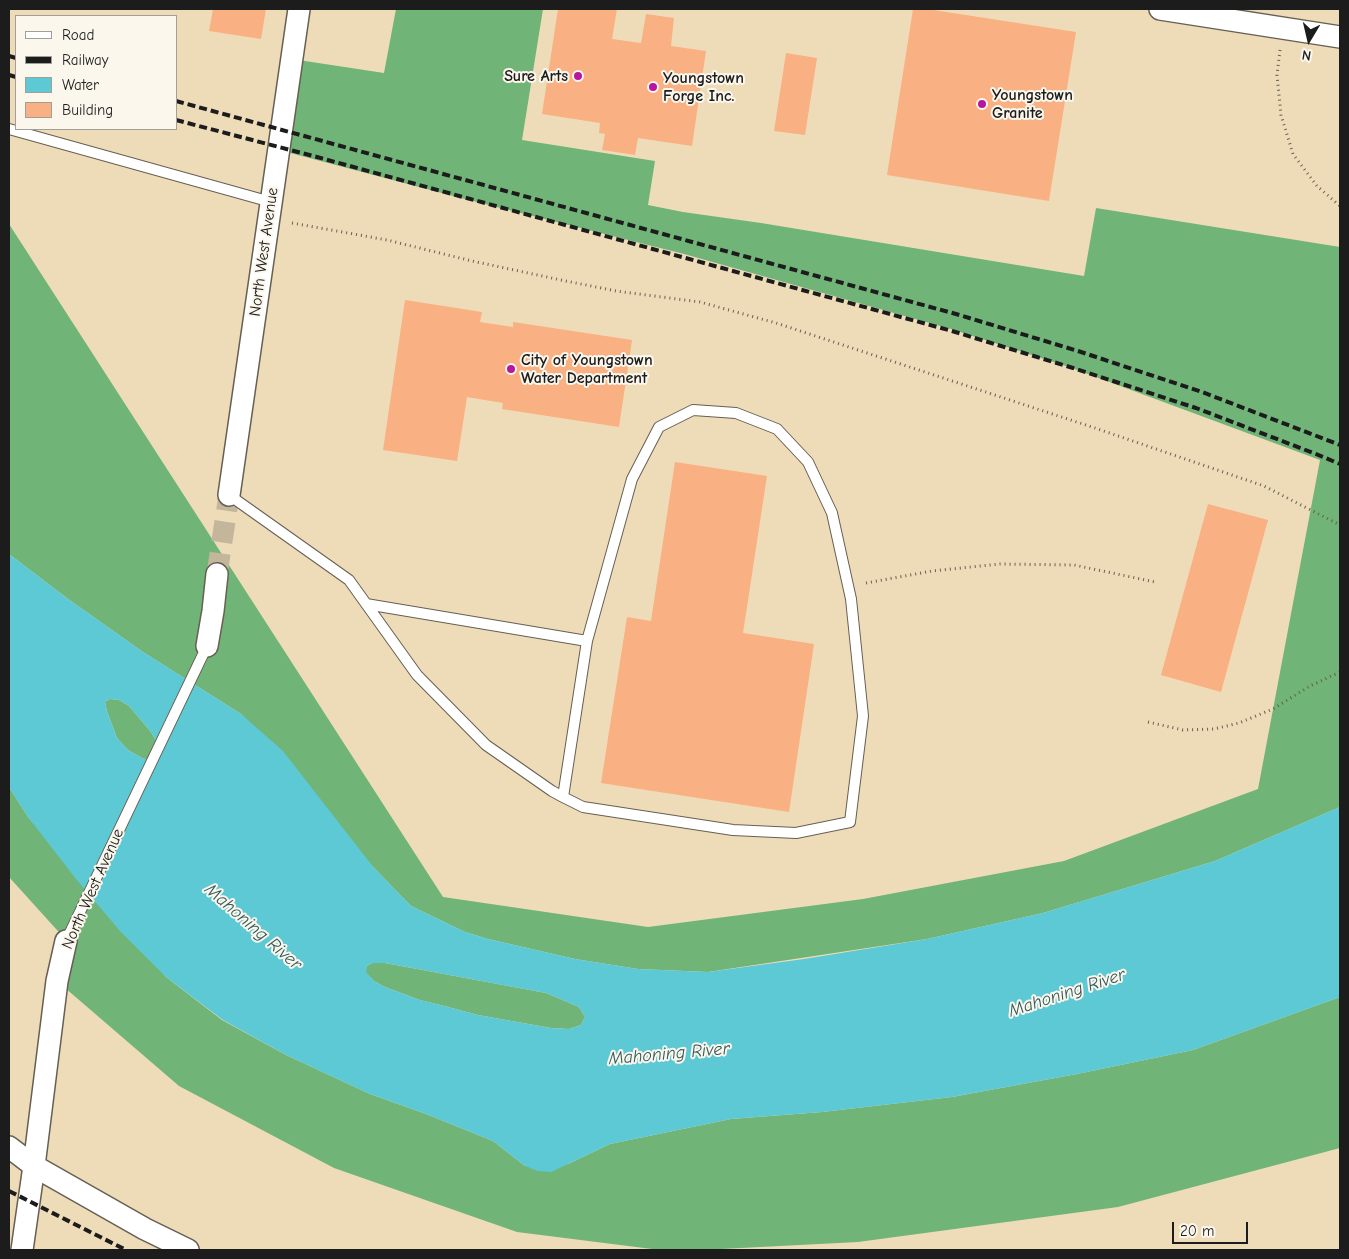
<!DOCTYPE html>
<style>
body{margin:0}
#map{position:relative;width:1349px;height:1259px;overflow:hidden;background:#eedcb9;font-family:"Comic Neue",sans-serif}
canvas{display:block}
.frame{position:absolute;inset:0;border:10px solid #1c1c1c;pointer-events:none}
.legend{position:absolute;left:15px;top:15px;width:162px;height:115px;box-sizing:border-box;background:#fbf7ec;border:1px solid #a29f99;margin:0;padding:6px 9px;list-style:none;font-size:15px;color:#1c1c1c}
.legend li{display:flex;align-items:center;gap:10px;height:25px}
.legend b{width:25px;border:1px solid #a29f99}
.north{position:absolute;left:1284px;top:15px;width:50px;height:50px;-webkit-text-stroke:4px #fbf7ec;paint-order:stroke;rotate:189deg;font-size:14px;font-weight:700;line-height:20px;text-align:center;color:#1c1c1c}
.north::after{content:'';display:block;margin:auto;width:18px;height:22px;background:#1c1c1c;clip-path:polygon(50% 0,100% 100%,50% 72%,0 100%)}
.scale{position:absolute;left:1172px;top:1222px;width:76px;height:22px;box-sizing:border-box;border:2px solid #1c1c1c;border-top:0;padding-left:6px;font-size:15px;line-height:18px;white-space:nowrap;color:#1c1c1c;-webkit-text-stroke:4px #fbf7ec;paint-order:stroke}
</style>
<div id="map">
<canvas width="1349" height="1259"></canvas>
<div class="frame"></div>
<ul class="legend">
<li><b style="height:6px;background:#fff"></b>Road</li>
<li><b style="height:6px;background:#1c1c1c"></b>Railway</li>
<li><b style="height:14px;background:#5dc9d5"></b>Water</li>
<li><b style="height:14px;background:#f9b082"></b>Building</li>
</ul>
<div class="north">N</div>
<div class="scale">20 m</div>
</div>
<script>
const ctx = document.querySelector('canvas').getContext('2d');
ctx.lineJoin = 'round';
function paint(path, color) { ctx.fillStyle = color; ctx.fill(path, 'evenodd'); }
const shape = rows => new Path2D(rows.map(r => 'M' + r).join(''));
function trace(path, color, width, dash) { ctx.strokeStyle = color; ctx.lineWidth = width; ctx.lineCap = dash ? 'butt' : 'round'; ctx.setLineDash(dash || []); ctx.stroke(path); }
function write(font, color, halo, rows, align = 'center') {
  ctx.font = font + ' "Comic Neue",sans-serif'; ctx.lineWidth = 4; ctx.setLineDash([]); ctx.textBaseline = 'middle'; ctx.strokeStyle = halo; ctx.fillStyle = color; for (const [text, x, y, turn = 0] of rows) {
    ctx.save(); ctx.translate(x, y); ctx.rotate((+turn || 0) * Math.PI / 180); ctx.textAlign = isNaN(turn) ? turn : align; if (halo) ctx.strokeText(text, 0, 0); ctx.fillText(text, 0, 0); ctx.restore();
  }
}
const forest = shape([
 [396,9,543,9,522,140,655,161,648,205,683,212,761,223,1084,276,1096,208,1340,247,1340,807,1215,861,1043,913,927,939,708,972,638,969,575,959,488,939,465,932,411,906,374,868,241,714,143,652,68,599,9,554,9,224,443,897,648,927,863,899,1064,861,1258,789,1320,460,1069,367,951,329,684,254,453,196,279,150,292,59,384,73],
 [110,699,119,700,129,706,151,732,156,741,148,760,142,758,128,750,117,738,107,711,105,702],
 [9,787,28,817,166,977,222,1020,286,1055,370,1094,426,1114,493,1141,525,1166,568,1164,610,1144,731,1119,822,1112,952,1097,1077,1074,1193,1050,1340,997,1340,1148,1118,1207,858,1242,702,1250,660,1250,517,1232,334,1168,179,1086,57,981,66,940,9,877],
 [372,963,385,963,546,993,579,1007,585,1017,581,1025,569,1029,551,1028,478,1015,448,1007,420,1000,385,987,374,981,365,972,367,966]
]);
const water = shape([
 [9,554,68,599,143,652,241,714,283,751,374,868,411,906,465,932,488,939,575,959,638,969,708,972,804,959,927,939,1043,913,1215,861,1340,807,1340,997,1193,1050,1077,1074,952,1097,822,1112,731,1119,610,1144,551,1172,538,1171,525,1166,493,1141,426,1114,370,1094,286,1055,223,1020,166,977,120,931,76,879,28,817,9,787],
 [110,699,119,700,129,706,151,732,156,741,149,760,142,758,128,750,117,738,107,711,105,702],
 [372,963,385,963,546,993,579,1007,585,1017,581,1025,569,1029,551,1028,478,1015,448,1007,420,1000,385,987,374,981,366,972,367,966]
]);
const building = shape([
 [213,9,266,9,261,39,209,31],
 [558,9,617,9,612,39,641,43,646,14,674,18,671,46,706,51,692,146,638,138,635,155,602,150,605,134,599,133,600,123,542,114],
 [913,9,927,9,1076,32,1049,201,887,175],
 [786,53,817,58,805,135,774,131],
 [405,300,482,312,480,322,513,327,513,322,632,340,619,427,502,409,503,403,467,397,457,461,383,450],
 [675,462,767,476,743,633,814,644,789,812,601,783,627,617,651,621],
 [1208,504,1268,520,1221,692,1161,675]
]);
const streetTunnel = shape([
 [217,574,229,495]
]);
const path = shape([
 [1280,50,1277,75,1281,115,1293,154,1317,186,1340,206],
 [292,223,387,240,472,261,561,280,616,291,700,302,776,323,1092,427,1264,486,1340,525],
 [866,583,932,571,1000,564,1074,565,1155,582],
 [1148,722,1183,730,1214,729,1239,723,1273,709,1310,686,1340,672]
]);
const lane = shape([
 [9,129,271,202],
 [229,495,349,580,417,675,486,745,552,791,563,797,583,807,733,830,796,833,850,822,863,716,851,599,832,513,808,462,777,429,736,413,693,410,659,427,632,479,587,641,563,797],
 [366,604,587,641],
 [66,941,207,646]
]);
const street = shape([
 [1160,9,1340,37],
 [229,495,299,9],
 [207,646,213,611,217,574],
 [9,1147,34,1166,145,1229,188,1250],
 [22,1250,34,1166,57,981,66,941]
]);
const rail = shape([
 [9,56,16,58],
 [9,75,16,77],
 [176,101,956,314,1078,351,1202,392,1340,445],
 [176,120,317,157,952,331,1073,368,1196,408,1316,454,1340,464],
 [9,1191,126,1250]
]);
const markers = [
 [578,76,5,"#b5179e"],
 [653,87,5,"#b5179e"],
 [982,104,5,"#b5179e"],
 [511,369,5,"#b5179e"]
];
const poiNames = [
 ["Sure Arts",568,76,"right"],
 ["Youngstown",663,78],
 ["Forge Inc.",663,96],
 ["Youngstown",992,95],
 ["Granite",992,113],
 ["City of Youngstown",521,360],
 ["Water Department",521,378]
];
const streetNames = [
 ["North West Avenue",264,252,-82],
 ["North West Avenue",93,889,-66]
];
const waterNames = [
 ["Mahoning River",253,927,41],
 ["Mahoning River",1067,993,-18],
 ["Mahoning River",669,1054,-5]
];
paint(forest, '#70b478');
paint(water, '#5dc9d5');
paint(building, '#f9b082');
trace(streetTunnel, '#c4b69a', 21, [21, 11]);
trace(lane, '#665f53', 12);
trace(street, '#665f53', 24);
trace(path, '#665f53', 3, [1, 4]);
trace(lane, '#fff', 10);
trace(street, '#fff', 21);
trace(rail, '#1c1c1c', 4, [8, 4]);
for (const [x, y, r, color] of markers) { const dot = new Path2D(); dot.arc(x, y, r, 0, 2 * Math.PI); ctx.fillStyle = color; ctx.fill(dot); trace(dot, '#fbf7ec', 2); }
write('bold 16px', '#1c1c1c', '#fbf7ec', poiNames, 'left');
write('16px', '#1c1c1c', '#fbf7ec', streetNames);
write('italic 18px', '#33595d', '#fbf7ec', waterNames);
</script>
